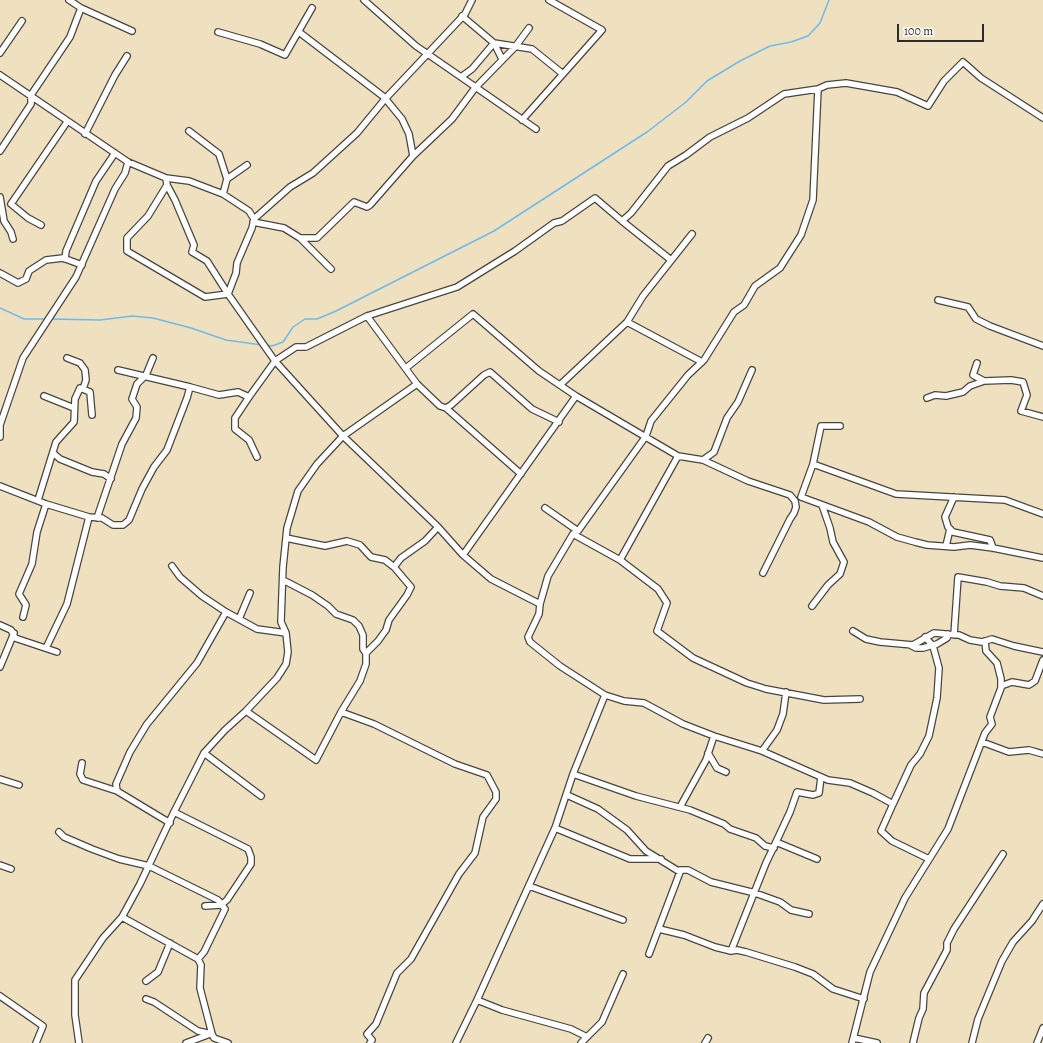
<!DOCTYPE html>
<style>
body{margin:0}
#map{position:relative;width:1043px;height:1043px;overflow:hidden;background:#efe0c0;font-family:Alegreya,serif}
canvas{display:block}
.scale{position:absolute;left:897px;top:24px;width:87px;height:18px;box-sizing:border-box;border:2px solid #2b2b2b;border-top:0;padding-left:5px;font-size:12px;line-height:14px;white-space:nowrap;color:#2b2b2b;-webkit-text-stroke:3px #fdfcf7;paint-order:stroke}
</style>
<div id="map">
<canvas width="1043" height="1043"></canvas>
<div class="scale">100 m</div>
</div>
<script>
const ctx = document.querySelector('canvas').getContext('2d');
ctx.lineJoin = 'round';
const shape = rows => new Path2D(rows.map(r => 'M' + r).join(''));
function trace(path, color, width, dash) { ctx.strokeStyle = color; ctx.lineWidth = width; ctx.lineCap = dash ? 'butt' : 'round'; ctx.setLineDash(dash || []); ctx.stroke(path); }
const stream = shape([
 [0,308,24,319,46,319],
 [50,319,100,320,132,316,153,318,191,328,226,340,262,345],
 [266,345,272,346,283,342,293,327,305,319,317,319,336,311,494,231,647,132,686,102,707,81,740,61,770,46,791,42,808,36,820,23,829,0]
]);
const minor = shape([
 [364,0,416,46,461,77,472,69,494,43,532,49,563,74,602,30,549,0],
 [81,8,132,31],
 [462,16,494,43,502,59],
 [218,32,260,44,285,55,312,8],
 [299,32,384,97,402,119,409,134,413,156],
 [0,53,22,21],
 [0,75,128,162,166,178,189,181,223,194,249,211,254,219,252,228,237,263,236,273,228,294,275,361,343,436,438,527,463,555,491,579,540,604,539,614,528,637,530,642,560,666,605,695,573,774,555,828,477,1000,456,1043],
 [461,77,536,129],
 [522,120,563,74],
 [189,131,219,154,227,179],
 [85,134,115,75,127,56],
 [0,151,31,104,31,95,70,37,81,8,69,0],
 [166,178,167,185,175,200,194,245,192,252,207,261,228,294,205,297,127,251,127,238,148,216,167,185],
 [223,194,227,179,247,165],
 [0,197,4,221,11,232,13,239],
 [254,219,290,187,313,173,357,133,385,99,465,14,472,0],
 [622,221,671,260],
 [253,222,284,228,300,238,317,238,354,202,367,207,370,205,413,156,452,119,475,88,515,47,529,28],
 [41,225,28,218,11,204,67,122],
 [300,238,331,269],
 [65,259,66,251,96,181,115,153],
 [0,273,18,283,26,279,29,271,46,260,63,258,82,265],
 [938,300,968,307,976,319,990,326,1043,346],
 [367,316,417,384,440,406,446,408,451,405,484,375,490,372,532,409,559,422],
 [627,322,702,362],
 [67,358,80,363,85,370,86,380,83,389],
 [977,363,973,375,984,381,1011,380,1023,382,1027,395,1021,411,1043,417],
 [406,368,473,314,539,371,576,396],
 [118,370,190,387],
 [560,385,627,322,643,296,692,234],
 [44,396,74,408],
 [249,397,235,418,235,429,249,440,257,457],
 [927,398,935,395,946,396,963,392,970,386,984,381],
 [446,408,521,474],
 [0,437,0,425,23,358,76,277,115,189,125,173,128,162],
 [53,453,60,459,92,472,104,474,111,479],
 [703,460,714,452,727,418,738,402,752,370],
 [813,464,821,426,840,426],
 [0,486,46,504,89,517,102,518,113,525,123,525,129,520,142,489,154,467,167,450,187,398,190,387,219,395,238,392,249,397,275,361,296,347,306,347,367,316,457,287,515,251,554,223,562,221,595,198,622,221,631,213,668,166,686,155,710,137,748,118,784,94,818,89,827,85,846,83,897,92,928,106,944,81,963,62,981,78,1043,118],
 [954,497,945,517,948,527,953,532,990,540,993,548],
 [38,500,56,442,74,422,75,399,80,388,90,392,92,415],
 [545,508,578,531],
 [1043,514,1005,500,896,494,813,464,801,497,869,522,897,537,915,542,927,545,954,547,970,545,993,548,1043,558],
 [97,518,122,444,136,418,137,407,132,399,137,384,146,375,153,358],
 [573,534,620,560,658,589,667,603,657,631,693,658,747,683,766,689,824,700,860,699],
 [286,538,325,546,347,541,360,545,371,557,385,560,394,567,411,587,407,595,389,620,386,630,378,641,366,653,366,664,360,681,341,712],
 [946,546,950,529],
 [463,555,576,396,678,456,703,460,748,481,790,495,795,501,796,507,794,513,790,519,763,573],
 [620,560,678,456],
 [172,566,180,577,202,596,226,612],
 [394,567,401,558,425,541,438,527],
 [283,580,312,595,328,606,336,614,353,620,359,626,363,635,363,649,366,653],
 [540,604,548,576,573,534,578,531,646,436,651,421,688,375,704,360,734,312,744,305,755,286,780,268,801,235,813,200,818,89],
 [812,606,828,585,840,574,844,562,833,542,830,528,822,505],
 [23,617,26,605,19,594,32,564,37,532,46,504],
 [239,619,250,593],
 [0,625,11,630,15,638,57,652],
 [853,631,866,639,880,642,913,645,934,633,945,634,959,635,970,640,982,642,992,639,1014,646,1043,652],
 [954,635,958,577,987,582,1000,586,1024,588,1043,596],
 [910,645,916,648,923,648,937,644,947,638,948,634],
 [46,648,67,604,89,517],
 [0,667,14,633],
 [1001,686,1012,682,1029,685,1035,681,1043,660],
 [605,695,624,701,644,703,683,724,714,736,762,751,828,780,850,783,873,793,893,804,881,831,892,841,929,859],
 [246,711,316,760,341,712,374,724,455,764,487,775,496,792,496,799,483,817,475,853,459,874,411,959,397,973,376,1024,367,1034,372,1040,370,1043],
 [982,742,1009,752,1029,750,1043,754],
 [762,751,777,730,783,714,786,692],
 [204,753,261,796],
 [708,753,717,768,726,772],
 [82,763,80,774,83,780,117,791],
 [573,774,636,796,690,810,724,824,730,829,756,838,765,846,774,848],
 [0,779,19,785],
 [567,795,598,809,627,830,646,851,680,872,649,954],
 [893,804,911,765,920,754,929,736,937,698,939,668,933,646,925,637],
 [680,807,706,760,714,736],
 [174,812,248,849,251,857,251,864,227,900,221,905,205,906],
 [170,823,117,791,116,784,130,752,147,724,197,663,226,612,257,629,286,633],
 [555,828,630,859,661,859],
 [59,832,64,837,92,849,119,859,149,866,218,900,225,909,204,952,198,959],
 [776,842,790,812,797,792,813,795,819,793,821,777],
 [0,865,11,869],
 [680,870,688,870,711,882,755,893,780,902,791,910,809,914],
 [529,886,623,920],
 [122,917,198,959,201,965,200,988,212,1034,214,1038,228,1043],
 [659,929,684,935,715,947,731,951,737,950,746,952,795,967,813,974,833,989,864,999],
 [731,951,766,863,776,842,817,859],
 [146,981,158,972,170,943],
 [0,996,43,1026,36,1043],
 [146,999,154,1002,198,1031,212,1034],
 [477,1000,502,1010,571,1029,587,1037],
 [854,1038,877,1043],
 [79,1043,75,1015,75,980,103,938,122,917,140,884,174,812,204,753,225,730,246,711,277,678,286,664,288,652,286,633,281,622,283,567,287,528,298,491,317,464,343,436,417,384],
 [186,1043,210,1034],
 [581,1043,602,1022,623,974],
 [705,1043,708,1038],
 [852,1043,870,972,905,898,948,829,985,733,992,724,990,717,1001,688,1001,679,997,663,986,651,985,641],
 [913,1043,919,1018,923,1009,924,993,947,950,947,943,954,929,1003,854],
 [972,1043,978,1019,1002,961,1013,942,1032,921,1043,904],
 [1037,1043,1043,1028]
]);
trace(stream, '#70bae9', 1.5);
trace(minor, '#484641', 8);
trace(minor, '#fff', 5.5);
</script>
